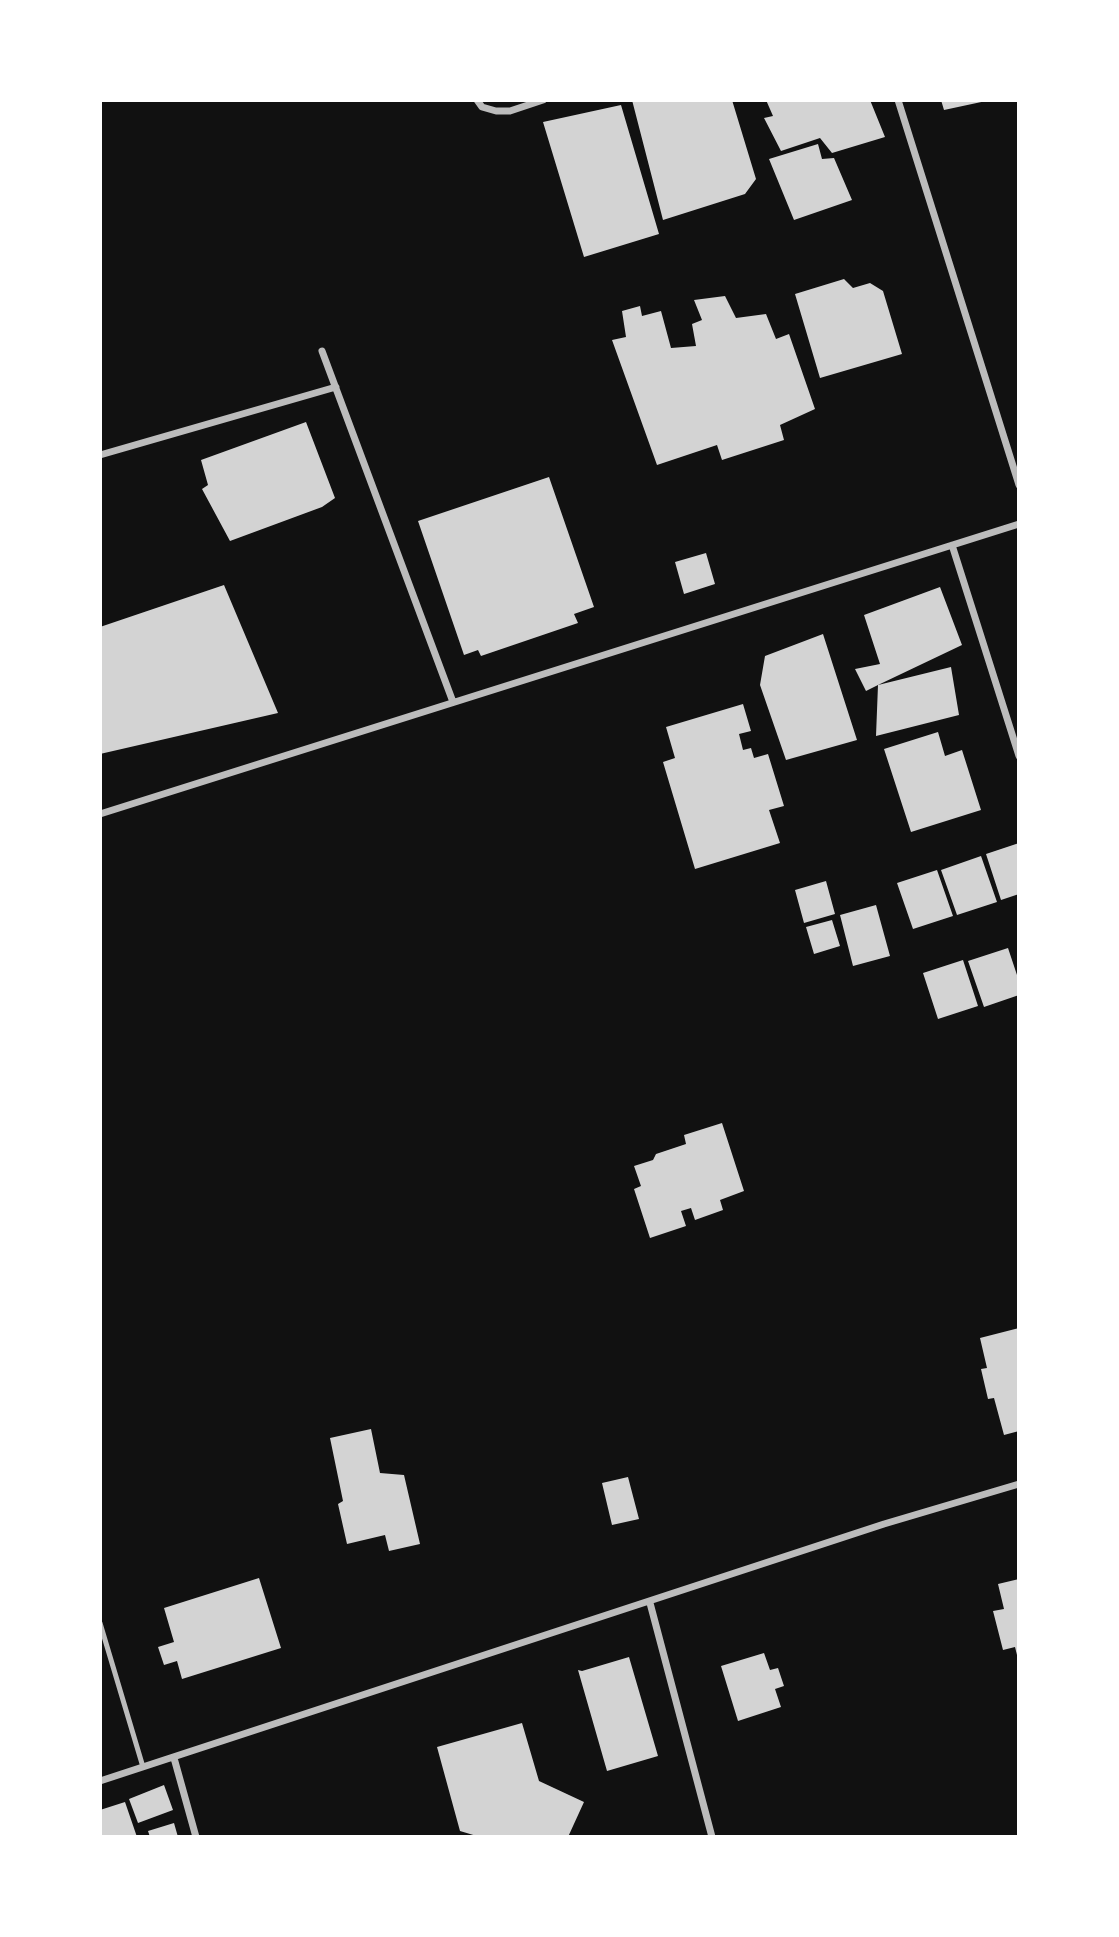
<!DOCTYPE html>
<style>
body{margin:0}
#map{position:relative;width:1119px;height:1937px;overflow:hidden;background:#111;font-family:"Exo 2",sans-serif}
canvas{display:block}
.frame{position:absolute;inset:0;border:102px solid #fff;pointer-events:none}
</style>
<div id="map">
<canvas width="1119" height="1937"></canvas>
<div class="frame"></div>
</div>
<script>
const ctx = document.querySelector('canvas').getContext('2d');
ctx.lineJoin = 'round';
function paint(path, color) { ctx.fillStyle = color; ctx.fill(path, 'evenodd'); }
const shape = rows => new Path2D(rows.map(r => 'M' + r).join(''));
function trace(path, color, width, dash) { ctx.strokeStyle = color; ctx.lineWidth = width; ctx.lineCap = dash ? 'butt' : 'round'; ctx.setLineDash(dash || []); ctx.stroke(path); }
const building = shape([
 [632,100,732,100,756,179,745,194,663,220],
 [766,100,870,100,885,137,832,153,820,138,781,151,764,118,773,116],
 [941,100,986,100,986,101,944,110],
 [621,105,659,234,584,257,543,122],
 [818,144,822,159,834,158,852,200,794,220,769,159],
 [844,279,853,288,870,283,883,291,902,354,820,378,795,294],
 [725,296,736,318,766,314,776,339,789,334,815,409,780,425,784,440,722,460,717,445,657,465,612,340,626,337,622,311,640,306,642,316,661,311,671,348,696,346,692,324,702,320,694,300],
 [306,422,335,498,322,507,230,541,202,489,208,485,201,460],
 [549,477,594,607,574,614,578,623,481,656,478,650,464,655,418,521],
 [706,553,715,584,684,594,675,562],
 [224,585,278,713,100,754,100,627],
 [940,587,962,645,878,685,951,667,959,715,876,736,878,685,866,691,855,669,880,664,864,615],
 [823,634,857,740,786,760,760,685,765,656],
 [743,704,751,731,739,734,743,750,751,748,754,758,768,754,784,806,769,810,780,843,695,869,663,762,675,758,666,727],
 [938,732,945,756,962,750,981,810,911,832,884,749],
 [1019,843,1019,894,1001,900,986,854],
 [981,856,997,902,957,915,941,870],
 [937,870,953,916,913,929,897,883],
 [826,881,835,914,804,923,795,890],
 [876,905,890,956,853,966,840,915],
 [832,920,840,946,814,954,806,927],
 [1008,948,1019,981,1019,995,984,1007,968,961],
 [963,960,978,1006,938,1019,923,973],
 [722,1123,744,1191,720,1200,723,1210,695,1220,691,1208,681,1211,686,1226,650,1238,634,1189,641,1186,634,1166,653,1160,656,1154,686,1144,684,1135],
 [1019,1328,1019,1431,1004,1435,994,1398,988,1399,981,1369,987,1368,980,1338],
 [371,1429,380,1473,404,1475,420,1544,389,1551,385,1535,347,1544,338,1504,343,1501,330,1438],
 [628,1477,639,1519,612,1525,602,1483],
 [259,1578,281,1648,182,1679,177,1661,164,1665,158,1647,174,1642,164,1608],
 [1019,1579,1019,1659,1018,1659,1015,1647,1003,1650,993,1611,1004,1609,998,1584],
 [764,1653,770,1670,778,1668,784,1686,775,1689,781,1707,738,1721,721,1666],
 [629,1657,658,1756,607,1771,578,1670,582,1671],
 [522,1723,539,1781,584,1802,568,1837,480,1837,460,1831,437,1747],
 [164,1785,173,1810,138,1823,129,1799],
 [125,1802,137,1837,100,1837,100,1810],
 [174,1823,178,1837,150,1837,148,1831]
]);
const service = shape([
 [100,1623,143,1767]
]);
const minor = shape([
 [477,100,482,107,496,111,510,111,543,100],
 [898,100,1019,485],
 [322,351,453,702],
 [100,455,336,387],
 [952,545,1019,756],
 [100,814,1019,524],
 [650,1603,712,1837],
 [174,1758,196,1837],
 [100,1781,884,1524,1019,1484]
]);
paint(building, '#d3d3d3');
trace(service, '#bcbcbc', 5);
trace(minor, '#bcbcbc', 7);
</script>
